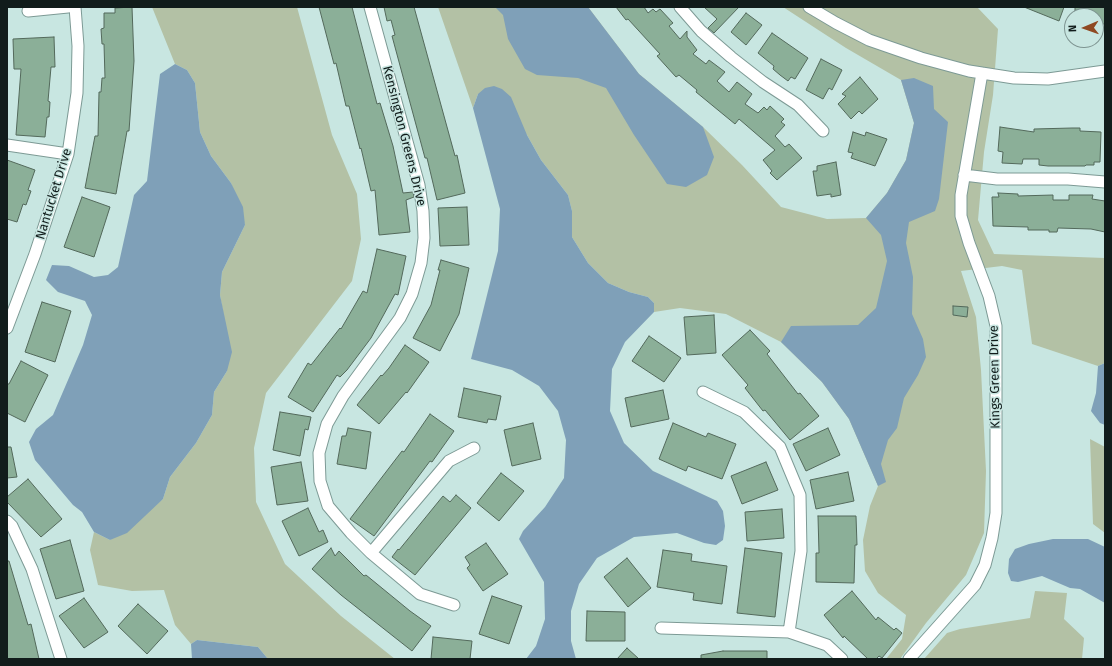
<!DOCTYPE html>
<style>
body{margin:0}
#map{position:relative;width:1112px;height:666px;overflow:hidden;background:#c8e6e1;font-family:"Fira Sans",sans-serif}
canvas{display:block}
.frame{position:absolute;inset:0;border:8px solid #111c1b;pointer-events:none}
.north{position:absolute;left:1064px;top:8px;width:40px;height:40px;box-sizing:border-box;background:#c8e6e1;border:1px solid #7f9592;border-radius:50%;rotate:268deg;font-size:11px;font-weight:700;line-height:16px;text-align:center;color:#111c1b}
.north::after{content:'';display:block;margin:auto;width:14px;height:18px;background:#8f4922;clip-path:polygon(50% 0,100% 100%,50% 72%,0 100%)}
</style>
<div id="map">
<canvas width="1112" height="666"></canvas>
<div class="frame"></div>
<div class="north">N</div>
</div>
<script>
const ctx = document.querySelector('canvas').getContext('2d');
ctx.lineJoin = 'round';
function paint(path, color) { ctx.fillStyle = color; ctx.fill(path, 'evenodd'); }
const shape = rows => new Path2D(rows.map(r => 'M' + r).join(''));
function trace(path, color, width, dash) { ctx.strokeStyle = color; ctx.lineWidth = width; ctx.lineCap = dash ? 'butt' : 'round'; ctx.setLineDash(dash || []); ctx.stroke(path); }
function write(font, color, halo, rows, align = 'center') {
  ctx.font = font + ' "Fira Sans",sans-serif'; ctx.lineWidth = 3; ctx.setLineDash([]); ctx.textBaseline = 'middle'; ctx.strokeStyle = halo; ctx.fillStyle = color; for (const [text, x, y, turn = 0] of rows) {
    ctx.save(); ctx.translate(x, y); ctx.rotate((+turn || 0) * Math.PI / 180); ctx.textAlign = isNaN(turn) ? turn : align; if (halo) ctx.strokeText(text, 0, 0); ctx.fillText(text, 0, 0); ctx.restore();
  }
}
const green = shape([
 [152,7,297,7,332,135,357,194,361,239,352,281,266,393,254,448,256,502,285,564,341,616,395,659,268,659,258,647,197,640,191,644,175,625,164,590,132,591,98,585,90,550,94,532,110,540,163,499,170,477,196,443,212,415,214,392,227,371,225,324,220,295,222,272,245,225,231,183,211,156,200,132,195,83,187,70,175,64],
 [438,7,588,7,639,74,703,127,742,165,781,207,827,219,866,218,887,193,906,160,914,123,901,80,846,48,783,7,977,7,998,29,993,95,984,152,978,220,994,254,1105,258,1105,363,1098,366,1032,344,1022,270,1002,266,961,271,976,317,981,370,986,471,984,533,966,575,926,623,900,659,886,659,902,639,906,615,878,593,865,571,863,540,870,506,878,486,849,419,822,382,781,342,726,314,680,308,654,312,654,303,648,297,629,292,608,283,588,263,572,237,572,211,568,195,541,160,527,135,478,94,473,108],
 [1090,439,1105,447,1105,533,1093,524],
 [1035,591,1067,593,1064,619,1084,638,1082,659,924,659,947,633,960,629,1030,618]
]);
const water = shape([
 [495,7,588,7,639,74,703,127,714,157,707,175,686,187,667,184,634,135,606,88,578,78,537,75,525,69,508,39,503,15],
 [175,64,187,70,195,83,200,132,211,156,231,183,243,207,245,225,222,272,220,295,232,352,227,371,214,392,212,415,196,443,170,477,163,499,127,533,110,540,94,532,82,512,73,505,35,460,29,442,36,429,53,415,83,345,92,315,85,301,58,292,46,280,52,265,69,266,94,277,108,275,118,267,134,195,147,181,160,74],
 [914,78,933,86,934,109,948,122,939,199,935,211,909,222,906,243,913,277,912,314,923,339,926,357,918,375,904,398,897,428,888,440,881,464,886,482,878,486,849,419,822,382,781,342,791,326,858,325,876,308,887,261,881,235,866,218,887,193,906,160,914,123,901,80],
 [494,86,502,89,511,97,527,135,541,160,568,195,572,211,572,237,588,263,608,283,629,292,648,297,654,303,654,312,625,342,612,369,610,411,624,443,653,471,717,501,723,511,725,526,723,540,716,545,704,543,677,533,634,537,597,558,579,584,571,611,571,641,576,659,526,659,536,646,545,619,544,582,519,539,523,531,545,507,564,478,566,440,558,411,539,386,512,370,471,359,498,251,500,209,473,108,478,94,485,88],
 [1105,363,1105,425,1100,423,1091,411,1096,393,1098,366],
 [1053,539,1088,539,1105,547,1105,603,1080,589,1070,588,1042,576,1018,582,1011,581,1008,573,1009,559,1015,549,1029,544],
 [197,640,258,647,268,659,192,659,191,644]
]);
const building = shape([
 [132,7,134,61,129,131,127,131,116,194,85,188,95,136,98,136,99,92,101,92,102,78,105,78,104,44,102,44,101,29,104,28,104,13,115,13,115,8,132,7],
 [319,7,352,7,377,104,380,103,393,146,403,193,413,192,414,197,406,200,410,232,379,235,375,190,371,191,361,148,360,149,349,106,346,106,336,63,334,64,319,7],
 [384,7,414,7,455,156,457,155,465,193,437,200,427,158,425,158,392,36,395,35,391,20,387,21,384,7],
 [616,7,644,7,648,13,653,9,656,12,660,9,673,23,669,26,680,39,687,31,687,37,697,50,693,54,706,64,709,60,725,72,717,81,729,92,737,82,752,94,745,104,758,113,764,107,767,110,770,106,784,119,781,122,785,125,775,136,785,147,789,144,802,158,777,180,770,173,772,171,763,160,775,150,739,119,735,124,696,92,697,90,679,75,676,77,657,56,660,54,628,19,626,20,616,7],
 [704,7,739,7,714,33,708,28,717,19,704,7],
 [1024,7,1064,7,1059,21,1024,7],
 [1075,7,1105,7,1105,24,1096,24,1096,16,1075,16,1075,7],
 [746,13,762,25,746,45,731,32,746,13],
 [772,33,808,58,795,79,791,77,788,81,780,75,773,69,774,66,758,53,772,33],
 [54,37,55,67,51,67,48,101,50,102,49,117,47,117,45,137,16,135,21,69,14,69,13,39,54,37],
 [821,59,842,70,832,90,829,88,823,99,806,90,821,59],
 [860,77,878,99,862,114,859,111,851,119,838,104,846,96,842,94,860,77],
 [1000,127,1034,132,1034,129,1072,128,1080,128,1080,131,1101,132,1100,162,1094,162,1094,165,1086,165,1085,166,1048,166,1039,165,1039,159,1023,159,1022,164,1002,163,1003,152,998,151,1000,127],
 [853,132,865,136,866,132,887,139,875,166,851,158,853,153,848,152,853,132],
 [7,160,35,170,28,190,31,191,26,205,23,204,17,222,7,219,7,160],
 [836,162,841,195,831,197,831,194,817,196,813,171,817,171,817,166,836,162],
 [998,193,1018,194,1018,196,1053,195,1053,200,1069,200,1069,195,1093,195,1092,199,1105,201,1105,232,1091,229,1058,228,1057,232,1049,232,1049,230,1028,230,1028,227,993,226,992,197,999,197,998,193],
 [82,197,110,207,94,257,64,247,82,197],
 [467,207,469,245,440,246,438,208,467,207],
 [377,249,406,256,398,295,395,294,371,338,347,370,340,377,337,375,313,412,288,397,308,363,311,365,340,328,341,329,363,291,367,293,377,249],
 [441,260,469,268,459,314,440,351,413,338,431,305,440,270,438,270,441,260],
 [42,302,71,311,55,362,25,352,42,302],
 [953,306,968,307,967,317,953,315,953,306],
 [714,315,716,353,687,355,684,317,714,315],
 [750,330,770,351,767,354,798,394,800,393,819,416,790,440,765,410,763,411,745,388,748,385,722,355,750,330],
 [649,336,681,358,664,382,632,361,649,336],
 [405,345,429,362,407,393,406,392,379,424,357,405,381,375,382,376,389,368,405,345],
 [21,361,48,375,25,422,7,413,7,384,9,384,21,361],
 [464,388,501,396,496,420,488,419,487,423,458,417,464,388],
 [663,390,669,419,631,427,625,398,663,390],
 [280,412,311,417,308,430,305,429,300,456,273,450,280,412],
 [430,414,454,431,432,462,430,461,374,536,350,519,402,451,404,452,430,414],
 [533,423,541,459,512,466,504,430,533,423],
 [673,423,706,437,708,433,736,444,722,479,688,466,686,471,659,459,673,423],
 [348,428,371,432,366,469,337,464,342,436,346,436,348,428],
 [828,428,840,455,806,471,793,444,828,428],
 [7,447,11,447,17,477,7,478,7,447],
 [301,462,308,501,277,505,271,467,301,462],
 [766,462,778,490,742,504,731,476,766,462],
 [848,472,854,501,816,509,810,480,848,472],
 [501,473,524,491,499,521,477,503,501,473],
 [28,479,62,519,41,537,7,502,7,497,28,479],
 [456,495,471,508,415,575,392,557,398,549,399,550,443,496,450,502,456,495],
 [308,508,319,532,323,530,328,542,299,556,282,521,308,508],
 [782,509,784,538,747,541,745,512,782,509],
 [818,516,856,516,857,545,855,545,854,583,816,582,816,553,819,553,818,516],
 [70,540,84,591,56,599,40,549,70,540],
 [486,543,508,574,483,591,467,568,470,565,465,557,486,543],
 [331,548,335,556,339,551,364,576,366,575,410,611,431,626,412,651,341,595,312,569,331,548],
 [745,548,782,553,775,617,737,613,745,548],
 [663,550,692,554,691,561,727,566,722,604,693,600,694,593,657,587,663,550],
 [627,558,651,588,628,607,604,577,627,558],
 [7,561,9,561,28,625,31,624,39,659,7,659,7,561],
 [852,591,876,620,878,617,894,630,896,628,902,633,882,658,879,656,876,659,868,659,844,636,843,638,824,615,852,591],
 [492,596,522,606,509,644,479,634,492,596],
 [84,598,108,632,84,648,59,616,84,598],
 [138,604,168,631,147,654,118,626,138,604],
 [587,611,625,612,625,641,586,641,587,611],
 [433,637,472,641,470,659,431,659,433,637],
 [627,648,639,659,617,659,627,648],
 [723,651,767,651,767,659,701,659,701,655,723,651]
]);
const minor = shape([
 [370,7,419,185,423,211,424,238,421,263,412,294,400,318,343,396,327,424,319,453,320,481,328,506,351,533,371,553,420,594,454,605],
 [680,7,701,31,731,57,763,82,798,105,823,131],
 [809,7,836,23,869,40,921,58,969,71,1014,78,1048,79,1105,71],
 [28,11,68,7],
 [7,145,68,154],
 [964,175,997,179,1068,179,1105,182],
 [7,328,35,254,68,154,77,93,78,46,75,7],
 [703,392,744,412,780,447,800,495,801,551,789,632],
 [7,521,12,526,32,569,61,659],
 [371,553,449,461,474,448],
 [661,628,789,632,827,645,842,659],
 [909,659,975,585,985,565,992,538,996,513,996,326,989,296,969,243,961,216,961,195,982,73]
]);
const streetNames = [
 ["Kensington Greens Drive",404,136,76],
 ["Nantucket Drive",54,194,-73],
 ["Kings Green Drive",995,377,-91]
];
paint(green, '#b3c1a5');
paint(water, '#7fa0b8');
paint(building, '#8baf98');
trace(building, '#53695b', 1);
trace(minor, '#7d9a95', 13);
trace(minor, '#fff', 11);
write('13px', '#111c1b', '#c8e6e1', streetNames);
</script>
